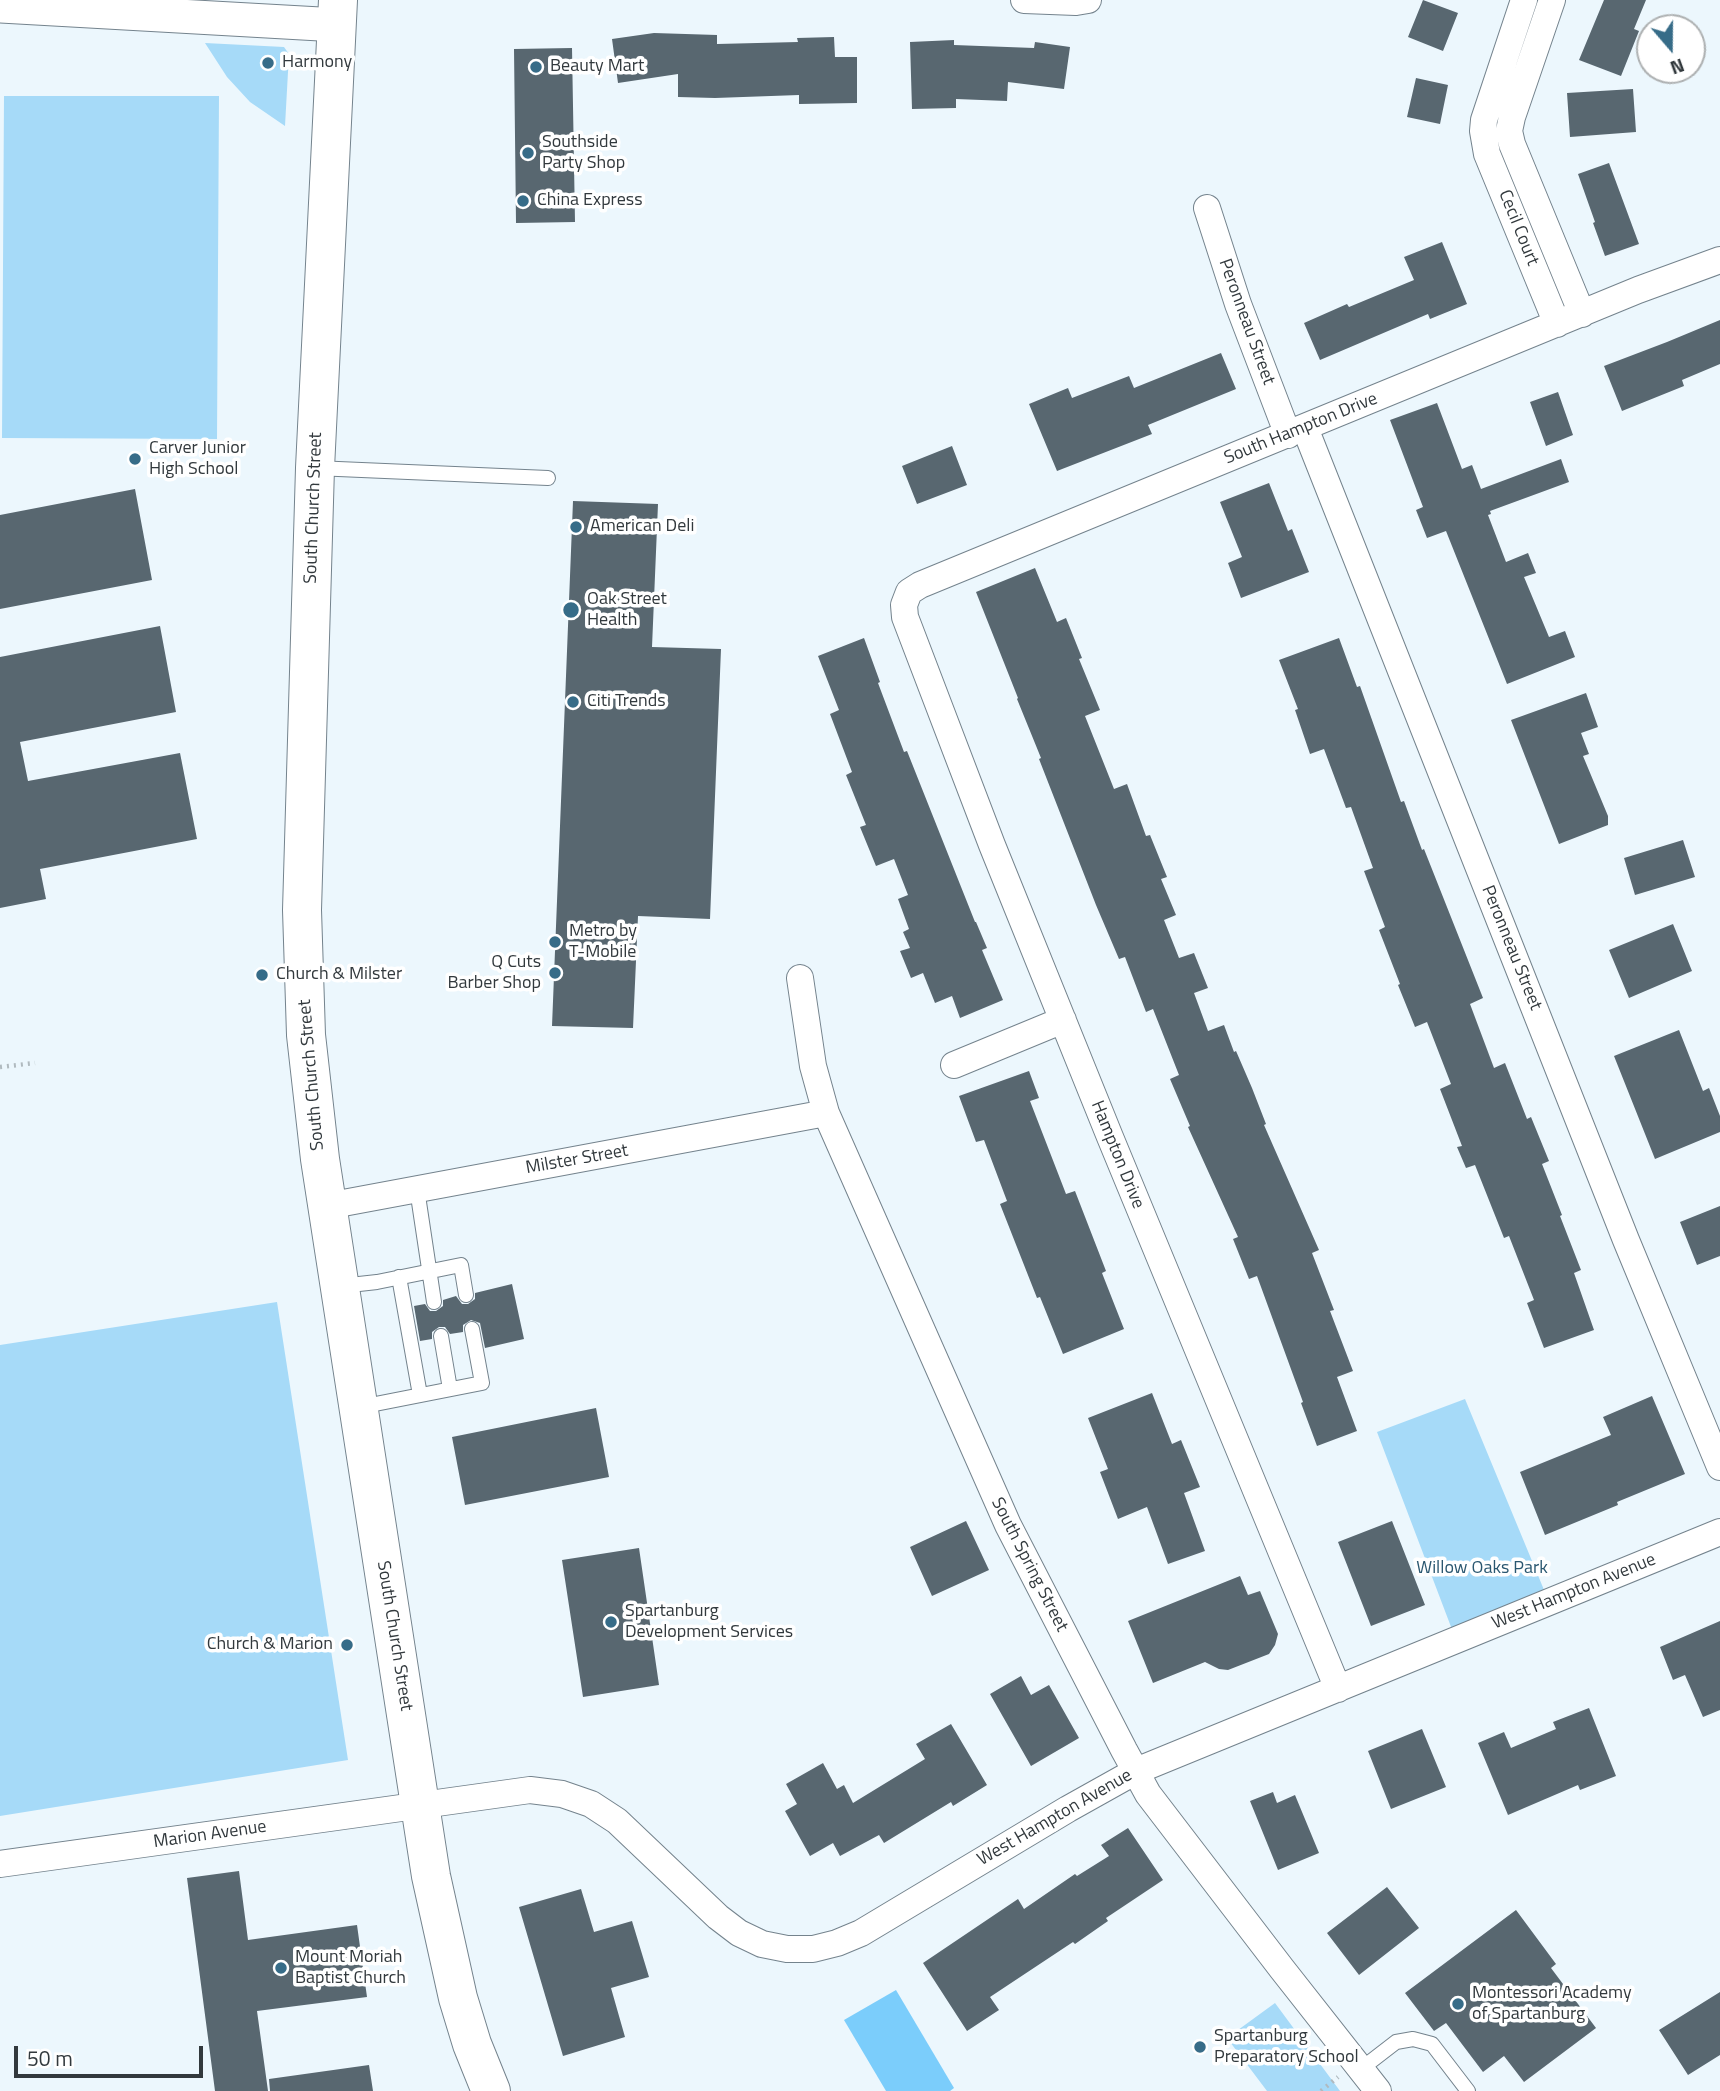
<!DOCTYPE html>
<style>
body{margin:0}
#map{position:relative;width:1720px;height:2091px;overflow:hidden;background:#ecf7fd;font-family:"Titillium Web",sans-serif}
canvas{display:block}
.north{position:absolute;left:1636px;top:14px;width:70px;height:70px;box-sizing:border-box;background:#fff;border:2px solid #adb0b1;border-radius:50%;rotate:160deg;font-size:19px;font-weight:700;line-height:28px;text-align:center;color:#32393d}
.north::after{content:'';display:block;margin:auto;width:24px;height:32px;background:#376c88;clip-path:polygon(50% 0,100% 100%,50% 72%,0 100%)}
.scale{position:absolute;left:14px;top:2046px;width:189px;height:32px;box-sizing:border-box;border:4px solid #32393d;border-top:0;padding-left:9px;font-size:21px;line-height:24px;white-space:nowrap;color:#32393d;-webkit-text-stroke:5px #fff;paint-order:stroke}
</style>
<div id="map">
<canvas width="1720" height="2091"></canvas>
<div class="north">N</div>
<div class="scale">50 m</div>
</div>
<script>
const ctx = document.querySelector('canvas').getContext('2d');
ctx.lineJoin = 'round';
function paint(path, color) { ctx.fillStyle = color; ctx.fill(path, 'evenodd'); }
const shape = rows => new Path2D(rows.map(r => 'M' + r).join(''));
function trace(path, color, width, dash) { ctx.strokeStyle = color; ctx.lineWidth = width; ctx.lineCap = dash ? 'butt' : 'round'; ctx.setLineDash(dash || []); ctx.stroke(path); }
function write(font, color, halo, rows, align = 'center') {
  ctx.font = font + ' "Titillium Web",sans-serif'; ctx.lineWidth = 7; ctx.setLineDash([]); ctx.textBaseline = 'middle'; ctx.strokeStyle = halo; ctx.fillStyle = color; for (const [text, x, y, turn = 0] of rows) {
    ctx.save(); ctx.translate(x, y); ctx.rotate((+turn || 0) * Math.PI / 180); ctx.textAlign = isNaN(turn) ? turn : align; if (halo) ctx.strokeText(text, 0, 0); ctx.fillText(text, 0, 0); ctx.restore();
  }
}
const green = shape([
 [205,43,284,47,289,54,285,126,250,102,227,77],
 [4,96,219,96,217,439,2,438],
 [277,1302,348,1760,0,1816,0,1345],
 [1465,1399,1549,1602,1456,1640,1377,1432],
 [1275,2003,1340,2091,1267,2091,1227,2038]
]);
const water = shape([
 [896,1990,954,2088,950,2091,886,2091,844,2020]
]);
const building = shape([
 [1423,0,1458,13,1443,51,1408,37],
 [1604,0,1646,0,1634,29,1639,31,1621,76,1579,60],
 [654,33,717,35,717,44,798,42,797,38,834,37,835,57,857,57,857,103,799,104,799,95,715,98,678,97,678,74,618,83,612,39],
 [954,40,954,45,1034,48,1035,42,1070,47,1064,89,1008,82,1007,101,956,99,956,108,912,109,910,42],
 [572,48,575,222,516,223,514,49],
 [1416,78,1448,85,1440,124,1407,117],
 [1633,89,1636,132,1570,137,1567,93],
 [1609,163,1639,244,1605,256,1593,223,1595,222,1578,174],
 [1442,242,1467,304,1430,319,1428,314,1320,360,1304,323,1347,304,1349,307,1414,280,1404,257],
 [1720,320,1720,364,1682,380,1684,386,1622,411,1604,366,1667,342],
 [1221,353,1236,389,1148,425,1152,434,1057,471,1029,404,1068,388,1072,398,1129,376,1134,388],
 [1558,392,1573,435,1546,446,1530,402],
 [1437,403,1462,469,1472,465,1481,489,1561,459,1569,482,1490,511,1491,514,1488,515,1506,562,1528,553,1536,573,1524,577,1549,637,1565,631,1575,657,1507,684,1446,531,1427,538,1416,510,1423,507,1390,420],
 [952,446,967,485,917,504,902,466],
 [1269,483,1288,531,1292,529,1309,572,1241,598,1228,563,1242,557,1220,502],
 [135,489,152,580,0,609,0,515],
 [573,501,658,504,652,647,721,649,710,919,638,916,633,1028,552,1026],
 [1035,568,1057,622,1066,618,1082,658,1079,659,1100,710,1085,716,1114,789,1127,784,1146,836,1150,835,1167,877,1161,879,1176,915,1164,920,1179,958,1194,953,1208,988,1194,993,1208,1031,1224,1025,1234,1052,1236,1051,1252,1088,1266,1124,1264,1125,1319,1250,1312,1253,1334,1310,1330,1311,1353,1371,1337,1377,1357,1431,1317,1446,1301,1403,1303,1402,1257,1276,1249,1279,1233,1239,1238,1237,1188,1127,1190,1126,1170,1079,1179,1075,1153,1009,1146,1012,1125,957,1119,959,1096,905,1039,759,1041,758,1017,699,1018,698,976,592],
 [160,626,176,712,20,742,28,781,180,753,197,839,40,869,46,899,0,908,0,657],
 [864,638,880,682,878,683,904,752,907,751,975,922,976,922,987,948,982,950,1003,1000,960,1018,952,996,935,1003,923,973,911,978,900,951,910,948,903,932,909,929,898,899,908,895,894,859,876,866,860,827,866,825,846,775,852,772,830,714,839,710,818,656],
 [1339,638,1357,687,1360,686,1401,802,1404,801,1422,850,1424,849,1483,998,1470,1004,1494,1068,1505,1063,1527,1119,1531,1117,1549,1161,1542,1164,1562,1215,1560,1216,1581,1270,1574,1273,1594,1330,1544,1348,1527,1303,1534,1300,1509,1236,1504,1238,1475,1165,1466,1168,1457,1147,1462,1146,1440,1089,1451,1084,1427,1022,1415,1027,1398,985,1400,984,1379,930,1385,927,1364,871,1373,868,1351,807,1346,808,1324,749,1310,754,1295,710,1298,709,1279,660],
 [1586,693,1598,727,1581,733,1589,754,1583,756,1608,816,1608,825,1559,844,1511,720],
 [1683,840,1695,877,1635,895,1624,858],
 [1673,924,1692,971,1629,998,1609,950],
 [1679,1030,1703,1091,1709,1088,1720,1116,1720,1132,1655,1159,1614,1056],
 [1029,1071,1039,1098,1030,1101,1066,1194,1075,1191,1106,1271,1102,1273,1124,1329,1063,1354,1040,1297,1037,1298,1000,1204,1007,1201,984,1140,976,1142,959,1096],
 [1720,1206,1720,1256,1697,1265,1680,1222],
 [512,1284,524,1339,485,1348,480,1323,471,1320,463,1325,463,1332,450,1334,445,1327,439,1327,432,1332,432,1339,420,1341,414,1306,425,1304,430,1311,436,1311,443,1306,443,1300,456,1296,462,1304,468,1304,475,1299,475,1293],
 [1152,1393,1172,1444,1181,1440,1200,1487,1184,1493,1205,1551,1168,1564,1147,1507,1118,1519,1100,1472,1108,1469,1088,1418],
 [1652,1396,1685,1474,1617,1502,1618,1505,1545,1535,1520,1472,1611,1435,1603,1417],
 [596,1408,609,1477,465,1505,452,1437],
 [966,1521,989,1570,932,1596,910,1547],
 [1392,1521,1425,1605,1371,1626,1338,1542],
 [639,1548,659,1685,583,1697,562,1560],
 [1240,1576,1248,1595,1260,1591,1278,1634,1275,1645,1269,1654,1228,1670,1219,1669,1205,1662,1153,1683,1128,1621],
 [1720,1621,1720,1710,1703,1717,1685,1675,1673,1680,1660,1647],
 [1021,1676,1031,1695,1049,1685,1079,1738,1031,1766,990,1694],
 [1589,1708,1616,1776,1580,1790,1578,1785,1508,1815,1478,1743,1504,1732,1511,1748,1556,1729,1553,1722],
 [951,1724,987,1785,953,1806,951,1802,884,1843,879,1835,840,1856,833,1843,810,1856,785,1811,797,1804,786,1784,823,1763,837,1789,844,1785,853,1803,925,1759,916,1744],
 [1422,1729,1446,1787,1391,1809,1368,1751],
 [1273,1792,1277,1803,1295,1795,1319,1853,1278,1870,1250,1801],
 [1128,1828,1163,1880,1106,1918,1108,1921,1075,1944,1073,1942,990,1997,999,2010,967,2031,923,1963,1018,1899,1024,1909,1075,1874,1077,1876,1109,1856,1101,1845],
 [239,1871,248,1940,357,1925,367,1997,257,2011,268,2091,215,2091,187,1878],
 [1387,1887,1419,1928,1359,1975,1327,1933],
 [581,1889,594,1932,632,1921,649,1977,611,1988,625,2037,563,2056,519,1907],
 [1516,1910,1556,1964,1551,1968,1596,2028,1524,2082,1504,2056,1483,2072,1446,2023,1434,2031,1405,1993],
 [1720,1992,1720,2055,1688,2075,1659,2030],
 [369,2065,373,2091,270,2091,269,2079]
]);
const path = shape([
 [0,1067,35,1063],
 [1321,2091,1338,2077]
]);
const service = shape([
 [315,468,548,478],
 [417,1189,434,1302],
 [399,1277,420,1395],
 [341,1286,377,1282,461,1265,466,1295],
 [441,1336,450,1389],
 [360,1407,482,1383,472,1329],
 [1361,2069,1396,2042,1413,2039,1432,2044,1468,2091]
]);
const minor = shape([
 [1024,0,1076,2,1088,0],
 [1524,0,1484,120,1483,131,1487,154,1557,324],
 [1552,0,1512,117,1509,131,1512,144,1582,314],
 [1207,208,1238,304,1288,435],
 [1305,428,1626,1240,1720,1467],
 [800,978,813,1066,826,1113,1008,1525,1124,1750,1148,1794,1282,1969,1378,2091],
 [954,1065,1063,1020],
 [327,1206,826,1113],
 [1338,1689,1110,1137,992,845,905,617,904,605,909,592,920,585,1638,290,1720,260],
 [0,1864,530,1790,562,1794,591,1804,617,1821,718,1917,739,1933,762,1944,787,1949,813,1949,837,1943,861,1933,1068,1809,1136,1771,1720,1532]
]);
const tertiary = shape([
 [0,6,338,25]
]);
const primary = shape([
 [338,0,315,468,302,910,306,1035,320,1159,431,1876,458,1998,472,2044,491,2091]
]);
const markers = [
 [268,63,7,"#376c88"],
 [536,67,7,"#376c88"],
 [528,153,7,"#376c88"],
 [523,201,7,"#376c88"],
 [135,459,7,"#376c88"],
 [576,527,7,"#376c88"],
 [571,610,9,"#376c88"],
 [573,702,7,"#376c88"],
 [555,942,7,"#376c88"],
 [555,973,7,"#376c88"],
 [262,975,7,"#376c88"],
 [611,1622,7,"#376c88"],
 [347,1645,7,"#376c88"],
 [281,1968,7,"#376c88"],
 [1458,2004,7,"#376c88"],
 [1200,2047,7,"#376c88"]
];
const poiNames = [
 ["Harmony",282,63],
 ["Beauty Mart",550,67],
 ["Southside",542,143],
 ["Party Shop",542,164],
 ["China Express",537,201],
 ["Carver Junior",149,449],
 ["High School",149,470],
 ["American Deli",590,527],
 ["Oak Street",587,600],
 ["Health",587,621],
 ["Citi Trends",587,702],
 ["Metro by",569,932],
 ["T-Mobile",569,953],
 ["Q Cuts",541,963,"right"],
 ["Barber Shop",541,984,"right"],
 ["Church & Milster",276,975],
 ["Spartanburg",625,1612],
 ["Development Services",625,1633],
 ["Church & Marion",333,1645,"right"],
 ["Mount Moriah",295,1958],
 ["Baptist Church",295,1979],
 ["Montessori Academy",1472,1994],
 ["of Spartanburg",1472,2015],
 ["Spartanburg",1214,2037],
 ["Preparatory School",1214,2058]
];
const streetNames = [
 ["Cecil Court",1518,228,68],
 ["Peronneau Street",1246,322,70],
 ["South Hampton Drive",1301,429,-22],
 ["South Church Street",314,508,-88],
 ["Peronneau Street",1511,948,68],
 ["South Church Street",312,1075,-95],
 ["Hampton Drive",1117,1155,68],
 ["Milster Street",577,1160,-10],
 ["South Spring Street",1029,1565,63],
 ["West Hampton Avenue",1574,1592,-22],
 ["South Church Street",394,1636,81],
 ["West Hampton Avenue",1055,1818,-30],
 ["Marion Avenue",210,1835,-8]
];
const parkNames = [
 ["Willow Oaks Park",1482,1569]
];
paint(green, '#a6daf8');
paint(water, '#7bcdfb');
paint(building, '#586770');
trace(service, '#74838d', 16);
trace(minor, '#74838d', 28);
trace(tertiary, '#74838d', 35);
trace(primary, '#74838d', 40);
trace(path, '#b0babf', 4.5, [2, 5]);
trace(service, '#fff', 14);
trace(minor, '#fff', 26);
trace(tertiary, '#fff', 33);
trace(primary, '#fff', 38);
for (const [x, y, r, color] of markers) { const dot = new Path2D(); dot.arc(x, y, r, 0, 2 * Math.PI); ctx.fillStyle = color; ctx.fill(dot); trace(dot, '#fff', 2.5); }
write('18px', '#32393d', '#fff', poiNames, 'left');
write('18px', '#32393d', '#fff', streetNames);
write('18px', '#2a5770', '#fff', parkNames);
</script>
